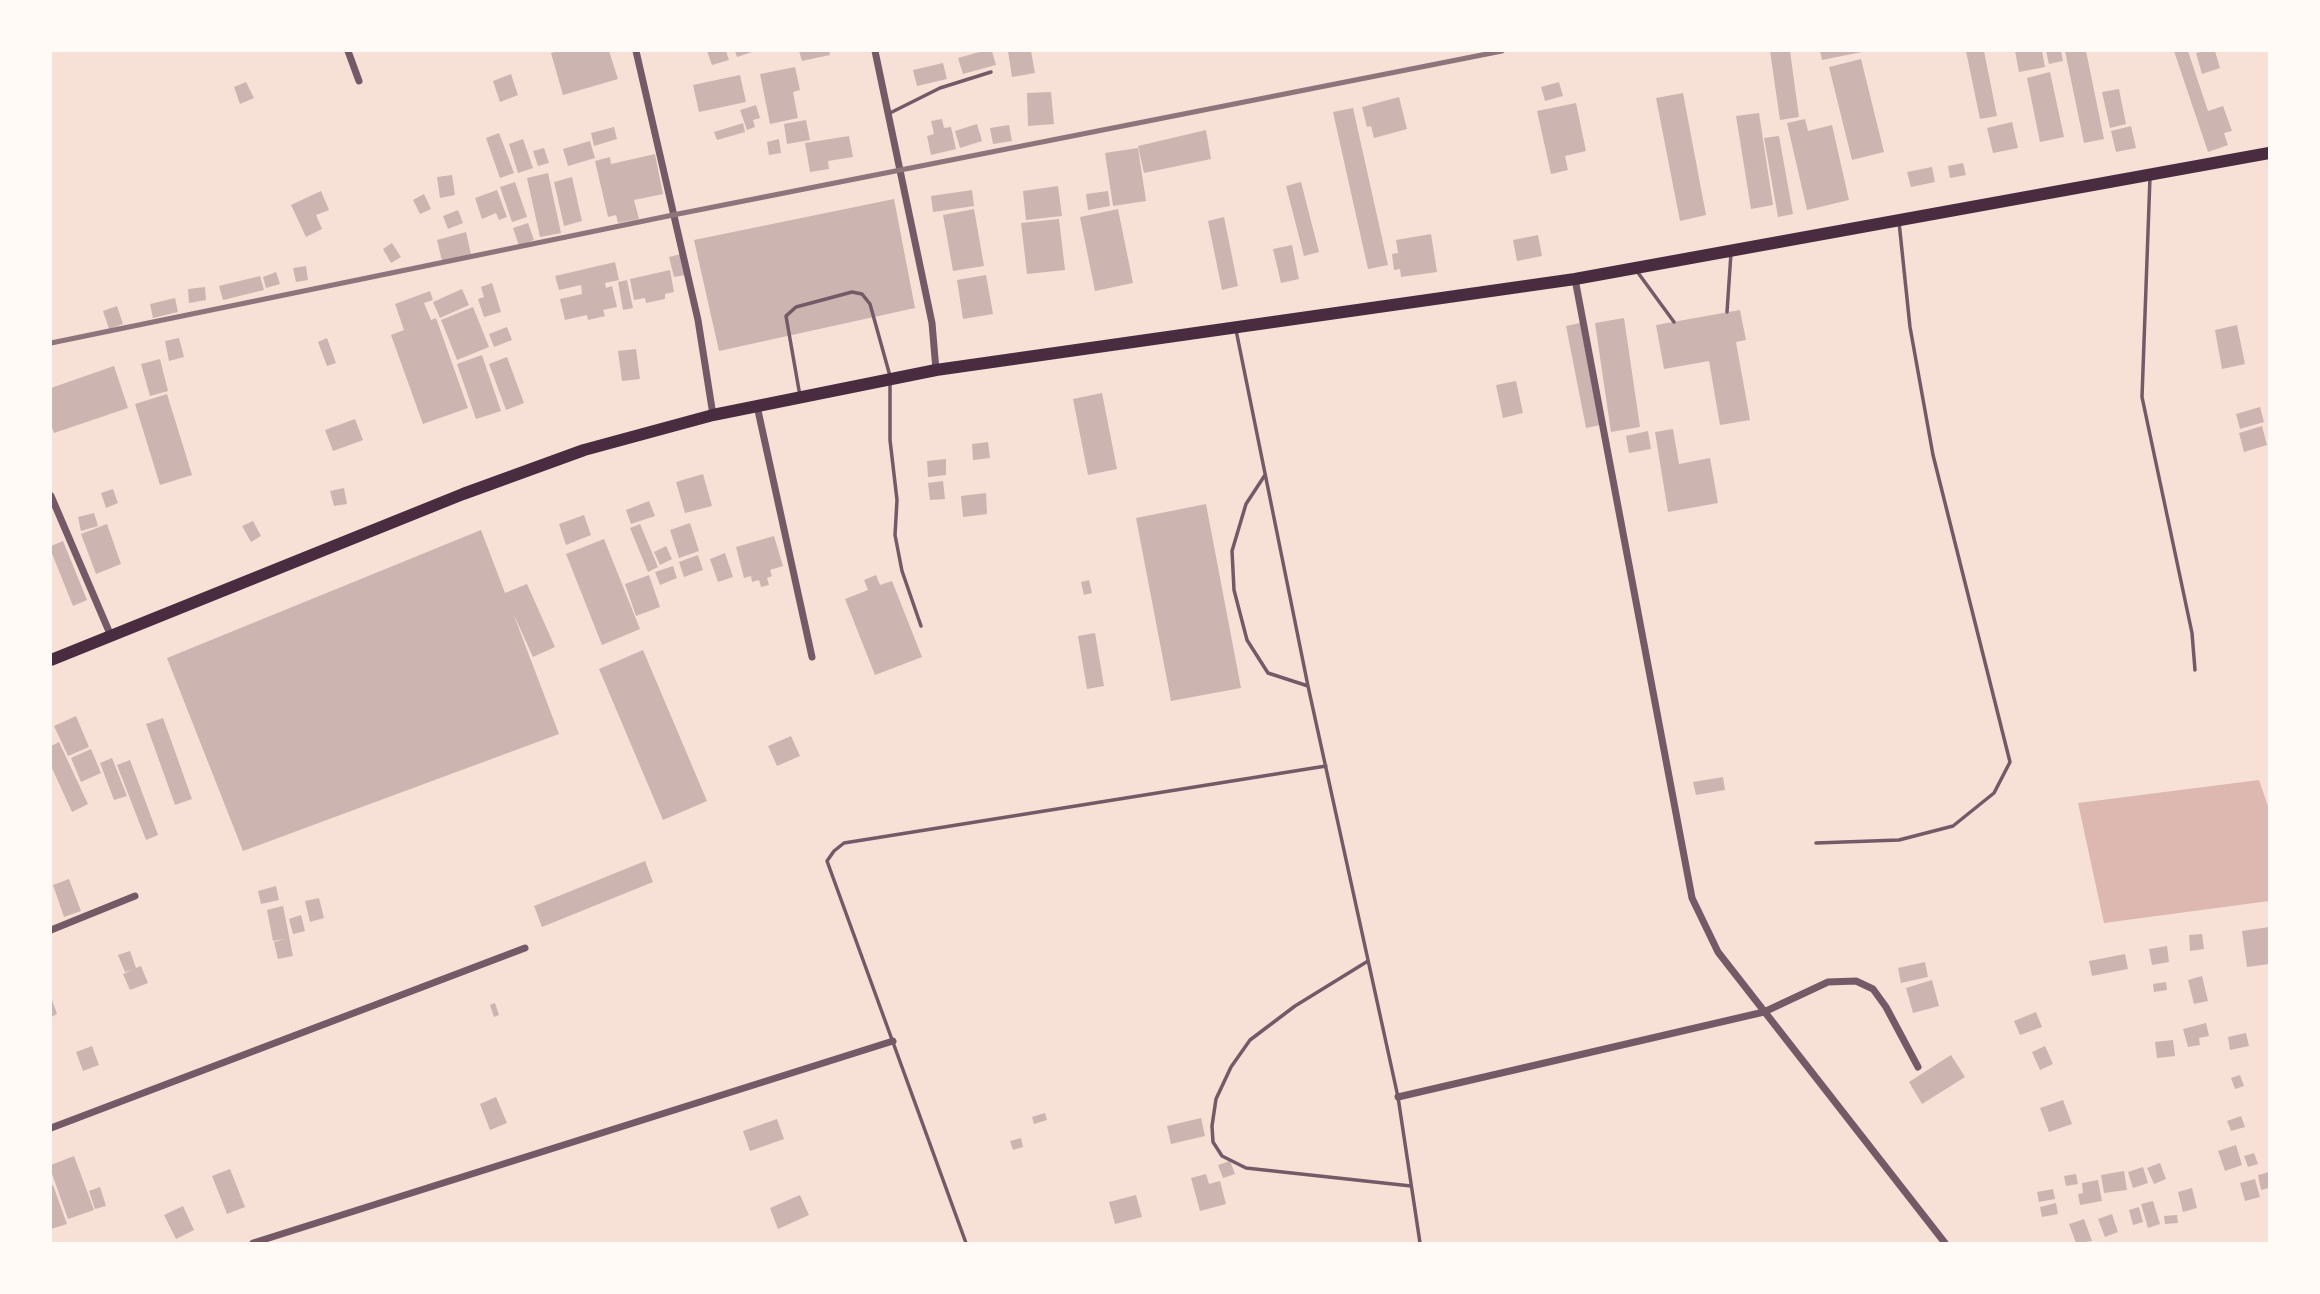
<!DOCTYPE html>
<style>
body{margin:0}
#map{position:relative;width:2320px;height:1294px;overflow:hidden;background:#f7e1d7;font-family:Poppins,sans-serif}
canvas{display:block}
.frame{position:absolute;inset:0;border:52px solid #fffaf5;pointer-events:none}
</style>
<div id="map">
<canvas width="2320" height="1294"></canvas>
<div class="frame"></div>
</div>
<script>
const ctx = document.querySelector('canvas').getContext('2d');
ctx.lineJoin = 'round';
function paint(path, color) { ctx.fillStyle = color; ctx.fill(path, 'evenodd'); }
const shape = rows => new Path2D(rows.map(r => 'M' + r).join(''));
function trace(path, color, width, dash) { ctx.strokeStyle = color; ctx.lineWidth = width; ctx.lineCap = dash ? 'butt' : 'round'; ctx.setLineDash(dash || []); ctx.stroke(path); }
const water = shape([
 [2259,780,2269,809,2269,901,2104,923,2078,803]
]);
const building = shape([
 [559,51,609,51,618,79,563,95,551,53],
 [707,51,726,51,729,60,712,65],
 [735,51,755,51,737,57],
 [799,51,829,51,830,55,802,61],
 [983,51,992,51,996,65,963,74,958,58],
 [1008,51,1031,51,1035,73,1012,77],
 [1770,51,1790,51,1799,117,1780,120],
 [1820,51,1861,51,1862,52,1822,60],
 [1966,51,1984,51,1997,116,1980,119],
 [2015,51,2042,51,2045,67,2019,72],
 [2046,51,2061,51,2063,61,2049,64],
 [2065,51,2086,51,2104,139,2084,143],
 [2174,51,2188,51,2208,111,2223,106,2232,131,2224,133,2228,145,2208,152],
 [2204,51,2215,51,2220,68,2202,74,2196,53],
 [1861,59,1884,152,1852,160,1829,67],
 [943,63,947,79,917,86,913,70],
 [795,67,800,90,793,92,798,118,770,124,760,74],
 [2050,72,2064,137,2040,142,2027,78],
 [511,74,518,95,500,102,493,81],
 [740,75,746,102,699,112,693,85],
 [246,82,254,98,240,104,234,87],
 [1559,82,1563,96,1545,101,1541,87],
 [2119,89,2126,124,2110,128,2102,92],
 [1051,92,1054,124,1028,126,1027,93],
 [1683,93,1706,215,1680,221,1656,98],
 [1399,97,1407,129,1374,138,1371,126,1367,127,1362,107],
 [1576,103,1586,151,1565,156,1568,170,1551,174,1537,111],
 [756,105,760,118,753,120,755,127,747,130,740,110],
 [1353,108,1388,265,1368,269,1333,112],
 [1759,113,1773,205,1751,209,1736,116],
 [942,119,944,128,951,127,956,149,931,155,927,136,934,134,931,121],
 [1805,119,1808,131,1832,125,1849,200,1807,210,1787,123],
 [806,120,810,140,787,144,784,124],
 [2012,122,2018,148,1993,153,1987,128],
 [743,123,745,132,717,140,714,132],
 [977,124,982,141,960,148,955,131],
 [1009,125,1012,141,993,144,990,128],
 [2131,126,2136,148,2116,152,2111,131],
 [614,127,617,139,594,146,591,133],
 [1206,130,1211,159,1144,173,1138,146],
 [499,133,514,173,500,178,486,138],
 [849,136,853,157,828,161,829,169,810,172,805,143],
 [1779,136,1793,214,1778,217,1764,138],
 [523,139,533,168,518,173,509,144],
 [779,139,781,153,769,155,767,142],
 [590,141,595,158,568,166,563,149],
 [544,148,549,163,538,166,533,151],
 [1138,148,1146,201,1113,206,1105,153],
 [655,154,663,194,634,200,639,219,618,223,616,215,608,217,595,161,610,157,611,164],
 [1963,163,1966,175,1950,178,1948,166],
 [1932,167,1935,182,1911,187,1907,172],
 [548,173,561,233,540,237,527,178],
 [452,175,455,195,440,198,437,177],
 [572,177,582,221,564,226,554,182],
 [515,182,527,217,512,222,500,187],
 [1301,182,1319,252,1304,256,1286,186],
 [1058,186,1062,216,1026,220,1023,191],
 [497,190,507,217,499,220,496,213,482,219,475,198],
 [972,190,974,206,933,212,931,196],
 [321,191,329,210,316,215,322,229,306,237,291,205],
 [1108,191,1110,206,1088,210,1086,194],
 [424,194,431,209,420,214,413,200],
 [894,199,915,308,719,351,694,240],
 [974,209,984,266,953,271,943,215],
 [1118,209,1133,283,1095,291,1080,217],
 [458,210,463,223,448,229,443,216],
 [1224,217,1238,286,1222,290,1208,221],
 [1059,219,1065,270,1027,274,1021,223],
 [528,223,534,240,519,246,513,228],
 [466,232,471,254,442,261,437,240],
 [1431,234,1437,272,1401,277,1400,269,1394,270,1392,254,1398,253,1396,240],
 [1538,235,1542,256,1517,261,1513,240],
 [392,243,401,257,391,263,383,249],
 [1292,245,1299,279,1281,283,1273,249],
 [681,254,686,275,674,277,669,257],
 [615,262,619,280,605,283,606,288,612,286,617,307,603,310,605,316,588,320,587,315,565,320,560,299,582,294,581,285,559,290,555,276],
 [306,266,308,280,296,282,293,268],
 [670,270,674,292,665,294,665,299,646,303,645,298,634,300,630,279],
 [276,272,280,284,266,288,263,277],
 [986,275,993,314,963,319,957,280],
 [260,276,264,290,223,300,219,286],
 [627,280,633,308,623,310,618,282],
 [492,283,501,312,484,317,478,299,484,297,481,287],
 [205,287,206,300,189,303,188,289],
 [462,289,469,305,440,318,433,302],
 [430,291,433,300,424,303,431,320,436,318,468,408,423,424,391,335,404,330,395,304],
 [175,298,178,312,153,318,150,304],
 [117,306,123,324,109,329,103,311],
 [473,307,489,347,457,360,441,320],
 [1740,310,1746,340,1736,342,1750,420,1720,425,1709,361,1664,369,1656,325],
 [1624,318,1640,427,1611,432,1595,323],
 [1580,323,1600,425,1586,428,1566,326],
 [2237,325,2245,364,2222,369,2215,330],
 [507,327,512,340,494,347,489,334],
 [179,338,184,357,169,361,165,341],
 [327,338,336,363,327,366,318,342],
 [636,349,640,379,622,381,618,351],
 [482,355,501,411,476,419,457,364],
 [507,357,524,403,506,410,489,364],
 [160,359,168,391,150,396,141,364],
 [114,366,128,408,54,433,51,425,51,388],
 [1516,381,1523,413,1503,418,1496,385],
 [1102,393,1117,469,1088,475,1073,399],
 [167,394,192,475,160,485,135,404],
 [2260,407,2264,422,2240,429,2236,414],
 [355,419,363,440,333,451,325,430],
 [2262,426,2267,445,2244,452,2239,433],
 [1673,429,1679,464,1710,458,1718,503,1668,512,1655,432],
 [1648,431,1651,449,1629,453,1626,436],
 [988,442,990,458,973,460,972,444],
 [946,459,946,475,928,477,927,461],
 [703,474,712,506,685,513,676,482],
 [943,481,945,499,930,500,928,483],
 [344,488,347,504,334,506,330,491],
 [113,489,118,503,106,508,101,493],
 [986,493,987,514,963,517,961,496],
 [649,501,655,516,631,524,626,510],
 [1206,504,1241,688,1171,701,1136,518],
 [94,513,98,526,81,531,78,517],
 [584,515,591,535,566,545,559,524],
 [253,521,261,536,251,542,242,526],
 [690,523,699,551,679,558,670,530],
 [107,524,121,564,96,574,81,534],
 [640,524,658,567,648,572,630,528],
 [481,530,505,593,527,584,555,647,533,657,513,613,559,734,243,851,167,658],
 [774,536,783,566,770,570,772,576,767,578,769,585,761,587,759,580,752,582,751,576,744,578,736,547],
 [604,539,640,629,602,645,566,554],
 [63,541,87,600,73,606,51,551,51,546],
 [666,546,672,559,660,565,654,552],
 [725,553,733,577,718,582,710,559],
 [698,555,703,570,684,577,679,562],
 [673,566,677,578,660,585,655,572],
 [649,575,660,607,636,616,625,584],
 [876,575,880,585,892,581,922,657,875,675,845,599,868,590,864,580],
 [1089,580,1092,593,1084,595,1081,582],
 [1095,633,1104,686,1087,689,1078,636],
 [643,650,707,801,663,820,599,669],
 [76,716,89,747,68,756,54,726],
 [163,718,192,799,175,805,146,724],
 [791,736,800,756,777,766,768,746],
 [59,742,88,804,72,812,51,766,51,746],
 [91,749,101,773,81,782,71,758],
 [112,758,127,796,114,800,100,763],
 [130,760,158,835,146,840,117,765],
 [1723,777,1725,790,1696,795,1693,782],
 [645,861,653,882,542,927,534,906],
 [69,879,81,911,64,917,53,885],
 [276,886,279,900,261,904,258,891],
 [319,898,324,918,310,922,305,901],
 [283,906,293,956,278,959,274,942,284,939,273,941,267,910],
 [301,915,305,931,293,934,289,919],
 [2269,927,2269,964,2247,967,2242,931],
 [2202,934,2204,949,2190,951,2189,935],
 [2167,946,2169,962,2152,965,2149,949],
 [130,951,136,968,141,966,148,983,130,990,123,974,132,970,125,972,118,955],
 [2125,954,2128,969,2092,976,2089,961],
 [1925,962,1928,977,1901,983,1898,968],
 [2202,976,2208,1001,2194,1004,2188,980],
 [1932,980,1939,1006,1913,1013,1906,988],
 [2166,982,2167,990,2154,992,2153,984],
 [51,997,57,1014,51,1017],
 [495,1003,499,1015,494,1017,490,1005],
 [2036,1012,2042,1027,2020,1035,2014,1021],
 [2206,1023,2209,1036,2199,1038,2200,1045,2188,1047,2183,1029],
 [2246,1033,2249,1046,2230,1050,2228,1037],
 [2173,1040,2175,1056,2157,1058,2155,1042],
 [92,1046,99,1065,83,1071,76,1052],
 [2045,1046,2053,1064,2040,1070,2032,1052],
 [1951,1055,1965,1077,1922,1104,1909,1082],
 [2240,1075,2244,1086,2235,1089,2231,1078],
 [496,1097,507,1123,490,1130,480,1104],
 [2063,1100,2072,1124,2049,1132,2040,1108],
 [1045,1113,1047,1120,1034,1124,1032,1117],
 [2241,1116,2245,1127,2231,1131,2227,1121],
 [1201,1118,1205,1136,1171,1144,1167,1126],
 [777,1119,784,1139,750,1151,743,1131],
 [1021,1138,1023,1147,1013,1150,1010,1141],
 [2236,1145,2242,1165,2225,1171,2218,1151],
 [2254,1153,2258,1164,2248,1167,2244,1156],
 [74,1156,94,1210,68,1219,51,1171,51,1165],
 [1230,1161,1235,1174,1223,1178,1218,1165],
 [2160,1163,2166,1179,2154,1184,2147,1168],
 [2143,1167,2148,1183,2133,1188,2128,1172],
 [230,1169,245,1207,227,1214,212,1176],
 [2124,1171,2127,1190,2104,1193,2101,1175],
 [2269,1172,2269,1188,2261,1190,2258,1175],
 [1206,1174,1209,1184,1220,1181,1226,1204,1200,1211,1191,1178],
 [2076,1174,2078,1184,2066,1186,2064,1176],
 [2255,1179,2260,1197,2245,1201,2240,1183],
 [2098,1180,2102,1201,2080,1205,2078,1194,2083,1193,2082,1183],
 [53,1185,67,1224,51,1229,51,1186],
 [100,1187,106,1206,95,1209,89,1191],
 [2192,1188,2197,1208,2183,1212,2178,1192],
 [2053,1189,2055,1199,2039,1202,2037,1192],
 [800,1195,809,1215,778,1229,770,1208],
 [1136,1195,1142,1217,1115,1224,1109,1202],
 [2153,1201,2160,1224,2148,1228,2141,1204],
 [2056,1203,2058,1214,2042,1217,2040,1207],
 [183,1206,194,1230,176,1239,164,1215],
 [2139,1207,2143,1222,2133,1225,2129,1210],
 [2112,1214,2118,1232,2105,1237,2098,1219],
 [2177,1215,2178,1223,2165,1224,2164,1216],
 [2084,1219,2092,1241,2076,1243,2069,1224]
]);
const service = shape([
 [890,113,940,88,991,72],
 [2150,177,2142,397,2192,633,2195,670],
 [1636,270,1674,322],
 [1727,312,1731,253],
 [1236,330,1308,686,1398,1097,1420,1243],
 [890,384,890,440,897,500,895,535,902,571,921,626],
 [800,396,786,316,796,307,852,292,862,294,870,304,890,376],
 [1265,475,1246,504,1232,551,1234,590,1247,640,1268,673,1308,686],
 [1816,843,1899,840,1953,826,1994,793,2010,762,1933,455,1910,327,1899,222],
 [1368,961,1295,1006,1250,1040,1231,1067,1216,1099,1212,1126,1213,1142,1222,1156,1246,1168,1411,1186],
 [966,1243,827,861,834,851,844,843,1326,766]
]);
const minor = shape([
 [348,51,359,81],
 [636,51,698,320,713,415],
 [875,51,932,323,936,370],
 [1575,279,1692,898,1718,952,1945,1243],
 [757,406,812,657],
 [51,496,111,636],
 [51,930,135,896],
 [1398,1097,1764,1012,1828,982,1856,981,1873,989,1886,1007,1918,1067],
 [51,1128,525,948],
 [253,1243,893,1041]
]);
const trunk = shape([
 [51,660,463,494,584,450,713,415,936,370,1575,279,2269,153]
]);
const rail = shape([
 [51,343,673,215,1502,51]
]);
paint(water, '#dcb8b0');
paint(building, '#ccb4b1');
trace(service, '#755966', 3.5);
trace(minor, '#755966', 7);
trace(trunk, '#4a2c40', 12);
trace(rail, '#8f747c', 5);
</script>
